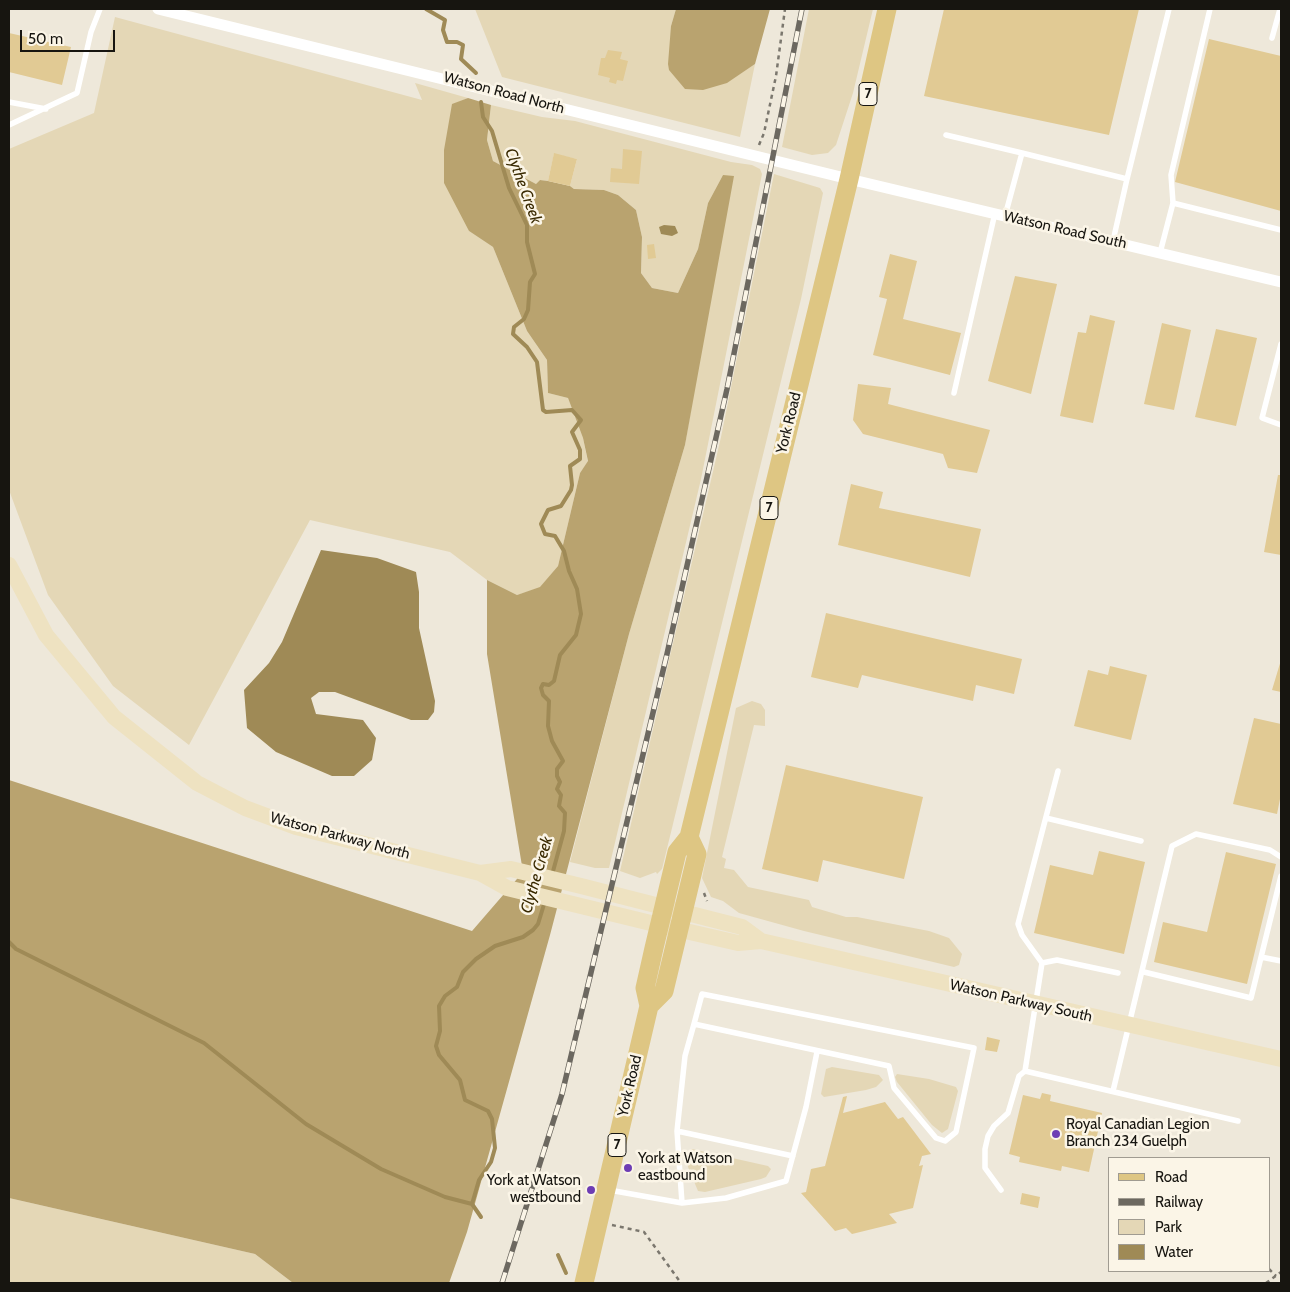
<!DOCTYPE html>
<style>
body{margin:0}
#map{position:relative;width:1290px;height:1292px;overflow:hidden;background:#eee8da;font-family:Cabin,sans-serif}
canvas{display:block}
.frame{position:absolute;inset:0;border:10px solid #171510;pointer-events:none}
.legend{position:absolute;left:1108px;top:1157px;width:162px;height:115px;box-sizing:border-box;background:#fbf5e7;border:1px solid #a09b91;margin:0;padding:6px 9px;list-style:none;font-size:15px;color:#171510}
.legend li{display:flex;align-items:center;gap:10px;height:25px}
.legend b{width:25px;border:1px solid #a09b91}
.scale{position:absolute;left:20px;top:30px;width:95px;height:22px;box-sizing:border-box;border:2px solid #171510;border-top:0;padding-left:6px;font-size:15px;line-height:18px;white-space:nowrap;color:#171510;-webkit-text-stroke:4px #fbf5e7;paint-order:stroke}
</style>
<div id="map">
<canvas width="1290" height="1292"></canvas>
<div class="frame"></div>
<ul class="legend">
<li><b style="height:6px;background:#dec683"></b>Road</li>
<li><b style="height:6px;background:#6c6860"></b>Railway</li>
<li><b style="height:14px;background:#e4d7b6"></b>Park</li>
<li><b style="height:14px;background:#9f8a56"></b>Water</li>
</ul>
<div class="scale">50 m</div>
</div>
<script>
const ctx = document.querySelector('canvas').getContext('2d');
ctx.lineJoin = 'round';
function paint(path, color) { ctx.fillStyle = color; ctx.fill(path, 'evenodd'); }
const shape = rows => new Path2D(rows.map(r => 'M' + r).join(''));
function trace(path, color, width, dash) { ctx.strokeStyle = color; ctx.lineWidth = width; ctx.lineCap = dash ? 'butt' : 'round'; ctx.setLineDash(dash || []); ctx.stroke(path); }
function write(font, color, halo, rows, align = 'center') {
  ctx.font = font + ' Cabin,sans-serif'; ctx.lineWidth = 5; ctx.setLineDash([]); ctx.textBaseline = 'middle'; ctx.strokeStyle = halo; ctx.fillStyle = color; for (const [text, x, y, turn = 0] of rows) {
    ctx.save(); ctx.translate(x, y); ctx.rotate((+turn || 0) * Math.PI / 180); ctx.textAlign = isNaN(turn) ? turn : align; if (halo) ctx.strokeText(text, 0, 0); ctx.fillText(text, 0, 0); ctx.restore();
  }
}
const green = shape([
 [475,9,676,9,671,26,726,83,755,64,740,137,502,77],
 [809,9,873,9,853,93,836,145,828,153,812,155,782,147],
 [115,17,422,100,415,83,468,98,452,105,469,231,493,247,527,331,547,360,548,393,568,398,583,438,588,462,580,473,558,566,540,588,517,595,487,580,450,552,310,520,189,745,113,686,48,595,9,490,9,149,94,113],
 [491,105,542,117,575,121,731,162,752,165,760,169,762,174,701,479,609,868,595,868,570,862,629,634,685,445,702,343,723,175,708,203,698,249,678,293,652,288,641,273,642,237,636,210,618,195,604,190,574,189,570,186,577,159,554,154,548,181,540,180,536,184,493,161,487,140],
 [774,174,820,188,823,193,801,299,662,869,657,874,656,872,640,878,620,871,721,437],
 [752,701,761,704,765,710,765,726,754,725,722,857,726,859,724,868,734,870,748,887,809,900,812,907,846,917,857,917,929,931,949,938,962,954,959,965,954,967,804,931,739,913,723,901,711,897,702,878,736,708],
 [832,1067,879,1075,883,1080,876,1087,866,1090,824,1097,821,1094,826,1069],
 [897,1074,929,1079,956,1087,958,1091,948,1129,942,1133,932,1125,897,1082,895,1077],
 [692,1149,768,1166,771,1169,766,1177,761,1179,705,1192,698,1191,688,1167,686,1156],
 [9,1198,255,1254,293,1283,9,1283]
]);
const forest = shape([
 [676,9,770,9,755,64,727,83,703,90,685,89,669,70,668,64,671,26],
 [468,98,491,105,487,140,493,161,536,184,540,180,548,181,570,186,574,189,604,190,618,195,636,210,642,237,641,273,652,288,678,293,698,249,708,203,723,175,734,176,685,445,629,634,550,935,467,1232,449,1283,293,1283,255,1254,9,1198,9,780,472,931,523,872,487,654,487,580,517,595,540,587,558,566,580,473,588,461,583,438,568,398,548,393,547,360,527,331,493,247,469,231,444,183,444,150,452,104]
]);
const water = shape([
 [664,225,675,226,678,233,672,236,661,234,659,227],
 [321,550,377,558,416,572,419,592,419,628,435,701,434,712,428,720,411,720,335,692,319,692,311,698,316,714,363,720,376,738,372,760,354,776,332,776,276,752,247,728,244,690,269,663,282,642]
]);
const stream = shape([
 [426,9,445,20,443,30,447,42,457,42,463,45,461,59,476,73],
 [481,102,483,117,492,131,509,188,527,225,527,242,535,274,530,282,528,310,524,319,514,327,513,334,527,347,537,362,543,410,546,412,572,410,581,420,572,432,580,450,580,459,570,466,572,485,571,490,561,506,548,510,541,524,545,534,555,536,564,551,569,571,577,589,581,614,576,635,560,655,554,681,549,685,543,684,541,688,543,695,549,701,548,726,552,741,563,761,557,769,557,776,560,782,557,789,561,795,559,806,565,813,564,831,552,875],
 [9,942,16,949,204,1043,306,1124,381,1169,445,1197,472,1204],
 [481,1217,472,1204,479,1180,491,1162,495,1148,492,1119,488,1111,465,1100,460,1080,439,1055,436,1046,440,1031,439,1006,445,996,457,987,463,972,476,959,495,946,523,937,533,930,538,924,545,901],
 [558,1255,566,1273]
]);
const building = shape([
 [944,9,1139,9,1109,135,924,96],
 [9,33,71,47,62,85,9,72],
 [1209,39,1281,56,1281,211,1175,182],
 [608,50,622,52,620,59,628,61,623,81,617,80,616,84,609,82,610,78,598,75,601,58,605,58],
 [623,149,642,151,639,184,610,182,611,168,622,169],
 [554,153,577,159,570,186,548,181],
 [654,244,656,258,648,259,647,245],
 [890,254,917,261,903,319,961,333,950,375,873,355,887,299,879,297],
 [1015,276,1057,284,1031,394,988,381],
 [1090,315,1115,321,1093,423,1060,416,1078,332,1086,333],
 [1162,323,1191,330,1174,410,1144,404],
 [1216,329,1257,338,1236,426,1195,417],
 [858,384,891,388,888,404,990,430,977,473,948,468,943,454,863,434,853,420],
 [1278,475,1281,475,1281,555,1264,552],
 [851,484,883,492,879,508,981,529,970,577,838,545],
 [826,613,1022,659,1014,694,976,685,973,701,862,675,858,688,811,677],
 [1281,660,1281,692,1272,690],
 [1110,666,1147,675,1131,740,1074,726,1088,670,1108,675],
 [1254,718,1281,724,1281,794,1277,814,1233,804],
 [786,765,923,797,904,879,823,860,818,882,762,869],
 [1099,851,1145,862,1124,954,1034,933,1050,865,1093,875],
 [1226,852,1276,864,1247,984,1154,962,1163,922,1207,932],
 [987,1037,1000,1040,997,1052,985,1050],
 [1042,1093,1051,1095,1050,1101,1102,1113,1089,1172,1062,1166,1061,1171,1019,1162,1020,1157,1009,1154,1023,1095,1040,1099],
 [847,1096,843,1113,885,1102,898,1119,903,1117,931,1154,922,1156,919,1166,923,1165,913,1208,889,1214,897,1223,852,1234,846,1228,835,1231,801,1193,806,1192,811,1169,825,1166,843,1097],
 [1022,1193,1040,1197,1038,1208,1020,1204]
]);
const path = shape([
 [759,145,764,133,776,76,785,9],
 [704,893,707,901],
 [612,1225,644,1232,681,1283],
 [1269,1269,1276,1276],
 [1266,1283,1281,1272]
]);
const service = shape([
 [1272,38,1280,9],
 [9,102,46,109],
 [9,125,77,93,91,32,100,9],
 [946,135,1022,153,1005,216],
 [1022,153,1127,179,1113,241],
 [1127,179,1169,9],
 [1173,203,1281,230],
 [1160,253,1173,203,1171,175,1210,9],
 [1281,344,1262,418,1281,425],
 [954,393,995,213],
 [1058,771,1018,924,1022,935,1042,963,1025,1071,1238,1121],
 [1046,818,1141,841],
 [1261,957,1281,961],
 [1042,963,1057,960,1118,973],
 [1144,972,1251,998,1281,876],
 [694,1024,889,1066,894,1088,936,1138,945,1141,956,1132,974,1048,702,994,694,1024,685,1056,677,1131,793,1156],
 [1113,1091,1172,846,1196,834,1270,850,1281,857],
 [677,1131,682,1203],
 [609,1190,682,1203,726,1198,786,1181,806,1107,817,1052],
 [1001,1190,985,1168,985,1149,988,1136,994,1126,1008,1113,1019,1076,1025,1071]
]);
const minor = shape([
 [158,9,849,179,1281,282]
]);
const secondary = shape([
 [9,565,46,635,114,717,197,783,245,808,296,827,480,873,507,888,659,925,738,943,761,941,1281,1059],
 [480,873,511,869,581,886,742,927,761,941]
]);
const primary = shape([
 [649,1006,664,991,697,854,689,837],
 [584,1283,649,1006,645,988,654,948,677,852,689,837,849,179,887,9]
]);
const rail = shape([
 [502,1283,562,1094,667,654,727,389,802,9]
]);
const markers = [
 [1056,1134,5,"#6d3db4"],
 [628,1168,5,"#6d3db4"],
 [591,1190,5,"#6d3db4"]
];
const shields = [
 [868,94,18],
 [769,508,18],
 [617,1145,18]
];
const shieldNames = [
 ["7",868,94],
 ["7",769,508],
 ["7",617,1145]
];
const streetNames = [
 ["Watson Road North",504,93,15],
 ["Watson Road South",1065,230,13],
 ["York Road",789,423,-76],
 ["Watson Parkway North",340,836,15],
 ["Watson Parkway South",1021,1001,13],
 ["York Road",630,1086,-77]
];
const poiNames = [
 ["Royal Canadian Legion",1066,1125],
 ["Branch 234 Guelph",1066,1142],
 ["York at Watson",638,1159],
 ["eastbound",638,1176],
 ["York at Watson",581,1181,"right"],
 ["westbound",581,1198,"right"]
];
const waterNames = [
 ["Clythe Creek",523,186,70],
 ["Clythe Creek",537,875,-74]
];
paint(green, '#e4d7b6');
paint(forest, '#b9a36f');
paint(water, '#9f8a56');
trace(stream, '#9f8a56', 4);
paint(building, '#e1ca94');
trace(path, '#7b776e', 2.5, [4, 4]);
trace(service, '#fff', 5.5);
trace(minor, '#fff', 11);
trace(secondary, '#eee2c1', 16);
trace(primary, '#dec683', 19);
trace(rail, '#6c6860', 5.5);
trace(rail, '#fbf5e7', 4, [11]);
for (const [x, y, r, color] of markers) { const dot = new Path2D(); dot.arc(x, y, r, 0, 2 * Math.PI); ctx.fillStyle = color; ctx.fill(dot); trace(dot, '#fbf5e7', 2); }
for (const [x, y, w] of shields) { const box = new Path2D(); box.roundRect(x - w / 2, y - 11.5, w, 23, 4); ctx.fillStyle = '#fbf5e7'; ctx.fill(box); trace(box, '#171510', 1); }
write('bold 14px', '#171510', null, shieldNames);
write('15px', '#171510', '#fbf5e7', streetNames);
write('15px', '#171510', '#fbf5e7', poiNames, 'left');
write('italic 16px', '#392900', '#fbf5e7', waterNames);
</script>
